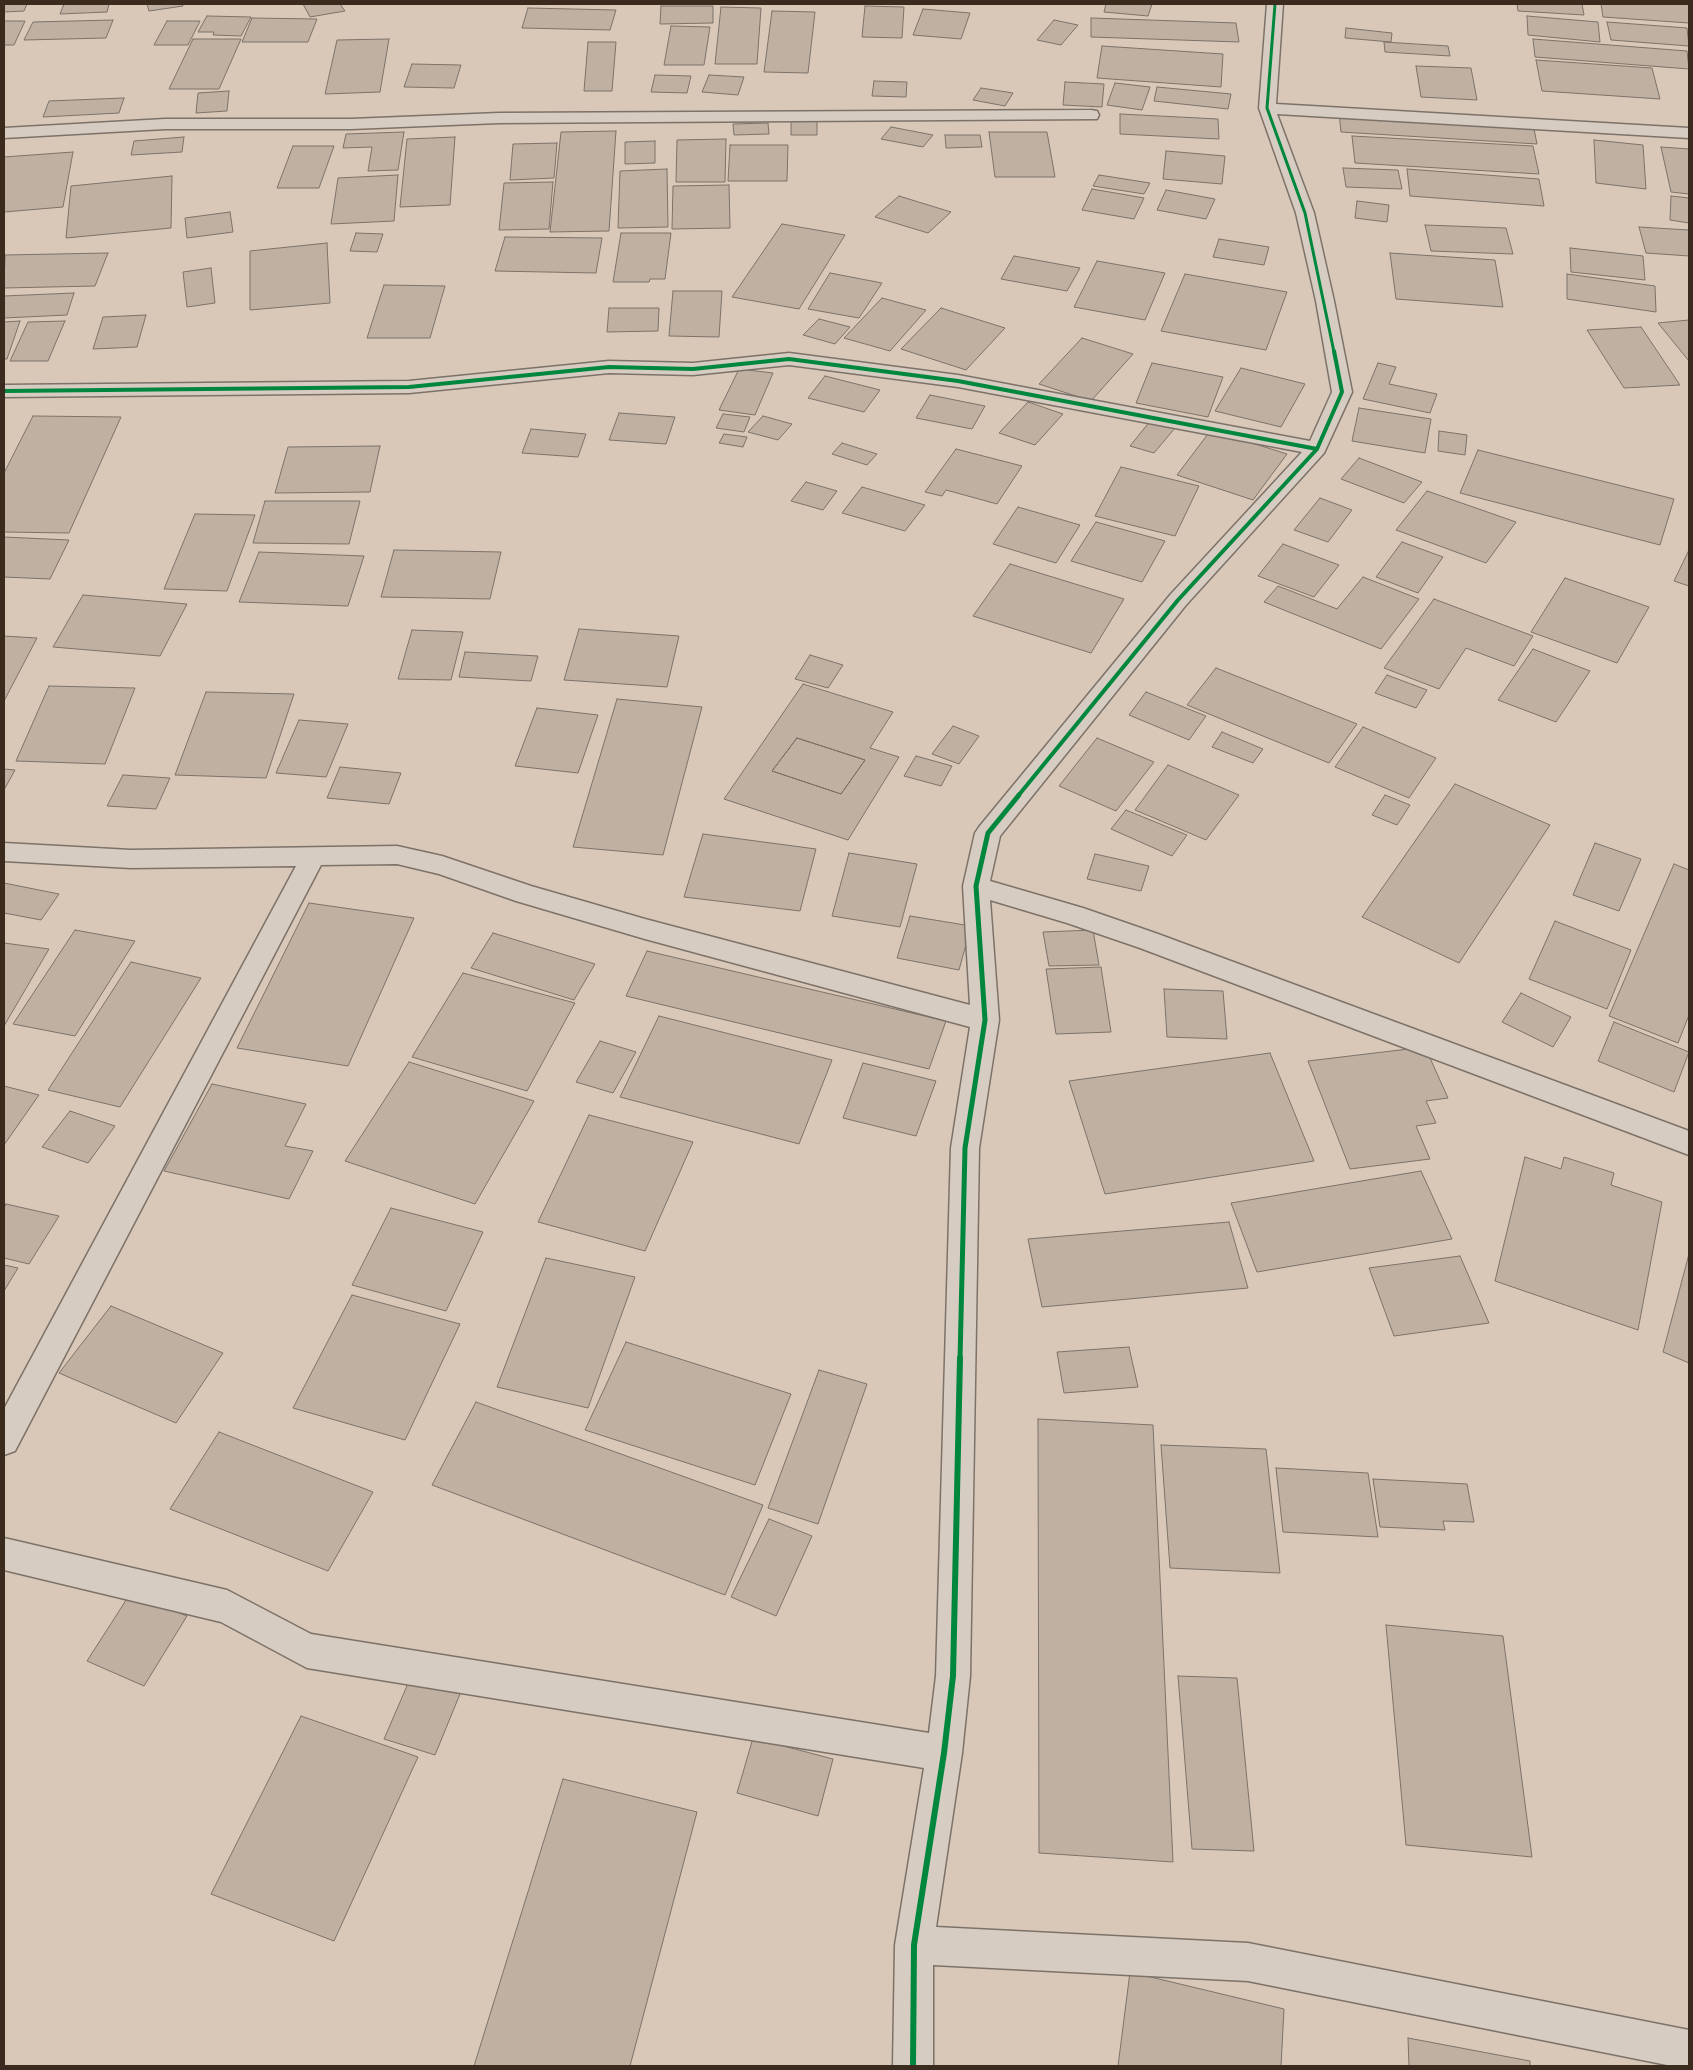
<!DOCTYPE html>
<style>
body{margin:0}
#map{position:relative;width:1693px;height:2070px;overflow:hidden;background:#d9c8b8;font-family:Delius,sans-serif}
canvas{display:block}
.frame{position:absolute;inset:0;border:5px solid #3b2a1e;pointer-events:none}
</style>
<div id="map">
<canvas width="1693" height="2070"></canvas>
<div class="frame"></div>
</div>
<script>
const ctx = document.querySelector('canvas').getContext('2d');
ctx.lineJoin = 'round';
function paint(path, color) { ctx.fillStyle = color; ctx.fill(path, 'evenodd'); }
const shape = rows => new Path2D(rows.map(r => 'M' + r).join(''));
function trace(path, color, width, dash) { ctx.strokeStyle = color; ctx.lineWidth = width; ctx.lineCap = dash ? 'butt' : 'round'; ctx.setLineDash(dash || []); ctx.stroke(path); }
const building = shape([
 [4,4,27,4,24,11,4,12,4,4],
 [64,4,109,4,107,12,60,14,64,4],
 [147,4,182,4,183,6,149,11,147,4],
 [303,4,340,4,345,11,310,17,303,4],
 [1106,4,1152,4,1148,16,1104,12,1106,4],
 [1517,4,1582,4,1584,15,1518,11,1517,4],
 [1601,4,1689,4,1689,23,1603,17,1601,4],
 [661,6,713,6,713,23,660,24,661,6],
 [865,6,904,7,902,38,862,37,865,6],
 [721,7,761,8,757,64,715,64,721,7],
 [528,8,616,10,610,30,522,28,528,8],
 [923,9,970,13,961,39,913,35,923,9],
 [772,11,815,12,808,73,764,72,772,11],
 [207,16,251,17,241,36,213,35,214,32,198,32,207,16],
 [1527,16,1598,22,1600,42,1528,35,1527,16],
 [252,18,317,19,308,42,242,42,252,18],
 [1091,18,1236,23,1239,42,1091,37,1091,18],
 [113,20,106,38,24,40,33,22,113,20],
 [1054,20,1078,25,1061,45,1037,40,1054,20],
 [4,21,25,21,14,45,4,45,4,21],
 [167,21,200,21,188,45,154,45,167,21],
 [1607,22,1687,28,1689,46,1611,40,1607,22],
 [671,26,710,27,704,65,664,65,671,26],
 [1346,28,1392,33,1391,42,1345,38,1346,28],
 [193,39,241,39,219,89,169,89,193,39],
 [389,39,380,92,325,94,337,40,389,39],
 [1533,39,1687,51,1689,69,1535,57,1533,39],
 [588,42,616,42,612,91,584,91,588,42],
 [1384,42,1448,46,1450,56,1385,52,1384,42],
 [1102,46,1223,54,1221,87,1097,78,1102,46],
 [1536,60,1652,68,1660,99,1542,91,1536,60],
 [412,64,461,65,454,88,404,87,412,64],
 [1416,66,1471,68,1477,100,1421,97,1416,66],
 [655,75,691,76,687,93,651,92,655,75],
 [709,75,744,77,738,95,702,92,709,75],
 [874,81,907,82,906,97,872,96,874,81],
 [1065,82,1104,84,1102,107,1063,105,1065,82],
 [1115,83,1150,87,1142,110,1107,105,1115,83],
 [1157,87,1231,94,1228,109,1154,101,1157,87],
 [981,88,1013,93,1005,106,973,100,981,88],
 [229,91,227,111,196,113,198,93,229,91],
 [124,98,119,113,43,117,49,101,124,98],
 [1339,113,1533,124,1537,144,1341,132,1339,113],
 [1120,114,1218,119,1219,139,1120,134,1120,114],
 [791,120,817,120,817,135,791,135,791,120],
 [768,123,769,134,734,135,733,124,768,123],
 [891,127,933,135,923,147,881,139,891,127],
 [616,131,609,231,550,232,561,132,616,131],
 [404,132,398,170,368,171,372,147,343,148,346,134,404,132],
 [989,132,1047,132,1055,177,995,177,989,132],
 [945,135,980,135,982,147,946,148,945,135],
 [1352,136,1533,146,1539,174,1355,163,1352,136],
 [184,137,182,152,131,155,134,141,184,137],
 [455,137,450,205,400,207,407,139,455,137],
 [726,139,725,182,676,182,677,140,726,139],
 [1594,140,1643,145,1646,189,1596,183,1594,140],
 [655,141,655,163,625,164,625,142,655,141],
 [557,143,554,178,510,180,513,144,557,143],
 [730,145,788,145,787,181,728,181,730,145],
 [293,146,334,146,319,188,277,188,293,146],
 [1661,147,1689,149,1689,194,1671,192,1661,147],
 [1166,151,1225,156,1222,184,1163,179,1166,151],
 [73,152,63,207,4,212,4,157,73,152],
 [1343,168,1398,170,1402,189,1346,187,1343,168],
 [667,169,668,227,618,228,620,171,667,169],
 [1407,169,1539,179,1544,206,1410,196,1407,169],
 [398,175,394,221,331,224,338,178,398,175],
 [1099,175,1150,183,1144,194,1093,186,1099,175],
 [172,176,171,228,66,238,71,186,172,176],
 [553,182,549,229,499,230,504,183,553,182],
 [729,185,730,228,672,229,673,186,729,185],
 [1092,189,1144,198,1134,219,1082,210,1092,189],
 [1166,190,1215,199,1206,219,1157,210,1166,190],
 [899,196,951,212,928,233,875,217,899,196],
 [1671,196,1689,198,1689,223,1670,220,1671,196],
 [1357,201,1389,205,1387,222,1355,218,1357,201],
 [230,212,233,232,187,238,185,218,230,212],
 [782,224,845,235,799,309,732,297,782,224],
 [1425,225,1506,228,1513,254,1431,251,1425,225],
 [1639,227,1689,230,1689,256,1646,253,1639,227],
 [356,233,383,234,377,252,350,251,356,233],
 [621,233,671,233,665,279,650,279,649,282,613,282,621,233],
 [505,237,602,238,596,273,495,271,505,237],
 [1219,239,1269,247,1264,265,1213,257,1219,239],
 [327,243,330,303,250,310,250,251,327,243],
 [1570,248,1643,256,1645,280,1571,272,1570,248],
 [108,253,95,286,4,288,5,255,108,253],
 [1390,253,1495,260,1503,307,1396,299,1390,253],
 [1014,256,1080,268,1067,291,1001,279,1014,256],
 [1097,261,1165,273,1145,320,1074,307,1097,261],
 [211,268,215,303,187,307,183,272,211,268],
 [830,273,882,283,859,318,808,309,830,273],
 [1185,274,1287,292,1266,350,1161,331,1185,274],
 [1567,274,1655,286,1656,312,1567,299,1567,274],
 [384,285,445,286,430,338,367,338,384,285],
 [673,291,722,291,719,337,669,336,673,291],
 [74,293,67,315,4,318,4,296,74,293],
 [882,298,926,310,890,351,844,338,882,298],
 [609,308,659,308,658,331,607,332,609,308],
 [941,308,1005,328,966,370,901,349,941,308],
 [146,315,137,347,93,349,103,317,146,315],
 [819,319,850,327,835,344,803,335,819,319],
 [1689,320,1689,361,1658,323,1689,320],
 [20,321,7,359,4,359,4,322,20,321],
 [65,321,48,361,10,361,28,322,65,321],
 [1641,327,1680,385,1624,388,1587,330,1641,327],
 [1082,338,1133,354,1091,401,1039,384,1082,338],
 [1152,363,1223,377,1208,417,1136,403,1152,363],
 [1378,363,1396,367,1389,384,1437,394,1430,413,1363,399,1378,363],
 [1241,368,1305,384,1281,427,1215,411,1241,368],
 [739,369,773,373,755,415,719,410,739,369],
 [825,376,880,390,864,412,808,398,825,376],
 [930,395,985,406,972,429,916,418,930,395],
 [1028,402,1063,414,1035,445,999,433,1028,402],
 [1359,408,1431,419,1425,453,1352,441,1359,408],
 [619,413,675,417,666,444,609,440,619,413],
 [723,414,750,417,744,432,716,428,723,414],
 [33,416,121,417,69,533,4,532,4,473,33,416],
 [763,416,792,424,778,440,748,432,763,416],
 [1151,420,1175,428,1154,453,1130,446,1151,420],
 [531,429,586,434,578,457,522,453,531,429],
 [1211,430,1287,454,1253,500,1177,475,1211,430],
 [1439,431,1467,435,1465,455,1438,451,1439,431],
 [724,434,747,437,743,447,719,443,724,434],
 [842,443,877,454,867,465,832,454,842,443],
 [380,446,370,492,275,493,288,447,380,446],
 [956,449,1022,466,997,504,946,490,942,496,925,492,956,449],
 [1478,450,1674,499,1660,545,1460,493,1478,450],
 [1359,458,1422,482,1404,503,1341,479,1359,458],
 [1121,467,1199,486,1175,536,1095,516,1121,467],
 [806,482,837,491,823,510,791,501,806,482],
 [862,487,925,505,905,531,842,513,862,487],
 [1427,491,1516,522,1486,563,1396,530,1427,491],
 [1320,498,1352,510,1328,542,1294,530,1320,498],
 [265,501,360,501,349,544,253,543,265,501],
 [1018,507,1080,525,1056,563,993,544,1018,507],
 [195,514,255,515,227,591,164,589,195,514],
 [1096,522,1165,541,1142,582,1071,561,1096,522],
 [4,537,69,540,50,579,4,577,4,537],
 [1402,542,1443,557,1418,593,1376,577,1402,542],
 [1283,544,1339,565,1314,597,1258,576,1283,544],
 [394,550,501,552,490,599,381,597,394,550],
 [1689,550,1689,586,1674,581,1689,550],
 [259,552,364,556,348,606,239,602,259,552],
 [1010,564,1124,599,1091,653,973,616,1010,564],
 [1363,577,1419,599,1381,649,1264,602,1278,586,1337,609,1363,577],
 [1565,578,1649,607,1617,663,1531,632,1565,578],
 [83,595,187,604,160,656,53,647,83,595],
 [1434,599,1533,636,1514,666,1466,648,1439,689,1384,668,1434,599],
 [579,629,679,636,667,687,564,680,579,629],
 [412,630,463,632,451,680,398,679,412,630],
 [4,636,37,638,4,701,4,636],
 [1533,649,1590,671,1556,722,1498,700,1533,649],
 [465,652,538,656,531,681,459,677,465,652],
 [810,655,843,665,828,688,795,679,810,655],
 [1216,668,1357,724,1329,763,1187,705,1216,668],
 [1387,675,1427,690,1416,708,1375,693,1387,675],
 [803,684,893,712,870,748,899,757,848,840,724,799,803,684],
 [797,738,865,760,841,794,772,771,797,738],
 [49,686,135,688,105,764,16,761,49,686],
 [206,692,294,694,266,778,175,775,206,692],
 [1146,692,1206,716,1189,740,1129,715,1146,692],
 [617,699,702,707,663,855,573,847,617,699],
 [537,708,598,715,578,773,515,766,537,708],
 [299,720,348,724,326,777,276,773,299,720],
 [953,726,979,736,959,764,932,754,953,726],
 [1363,727,1436,758,1409,798,1335,767,1363,727],
 [1222,732,1263,749,1253,763,1212,747,1222,732],
 [797,738,865,760,841,794,772,771,797,738],
 [1097,738,1154,762,1116,811,1059,786,1097,738],
 [916,756,952,766,941,786,904,776,916,756],
 [1168,765,1239,795,1206,840,1135,810,1168,765],
 [340,767,401,773,389,804,327,798,340,767],
 [4,769,15,770,4,790,4,769],
 [123,775,170,778,156,809,107,806,123,775],
 [1455,784,1550,825,1459,963,1362,917,1455,784],
 [1385,795,1410,805,1397,825,1372,815,1385,795],
 [1126,810,1187,835,1172,856,1111,829,1126,810],
 [703,834,816,849,800,911,684,897,703,834],
 [1595,843,1641,859,1619,911,1573,895,1595,843],
 [849,853,917,864,900,927,832,916,849,853],
 [1095,854,1149,866,1141,891,1087,879,1095,854],
 [1674,864,1689,870,1689,1015,1678,1043,1609,1016,1674,864],
 [4,883,59,894,41,920,4,913,4,883],
 [309,903,414,918,348,1066,237,1048,309,903],
 [910,916,971,926,959,970,897,958,910,916],
 [1555,921,1631,950,1607,1009,1529,979,1555,921],
 [75,930,135,941,75,1036,13,1024,75,930],
 [1093,930,1099,965,1049,966,1043,932,1093,930],
 [493,933,595,964,574,1000,471,968,493,933],
 [4,943,49,949,4,1026,4,943],
 [647,951,946,1021,929,1069,626,996,647,951],
 [131,962,201,978,120,1107,48,1090,131,962],
 [1101,967,1111,1032,1056,1034,1046,969,1101,967],
 [463,973,575,1003,527,1091,412,1057,463,973],
 [1164,989,1223,991,1227,1039,1167,1037,1164,989],
 [1521,993,1571,1017,1553,1047,1502,1022,1521,993],
 [659,1016,832,1060,799,1144,620,1097,659,1016],
 [1614,1022,1689,1052,1674,1092,1598,1061,1614,1022],
 [600,1041,636,1052,613,1093,576,1082,600,1041],
 [1425,1047,1448,1098,1426,1101,1436,1123,1416,1126,1430,1159,1350,1169,1308,1061,1425,1047],
 [1270,1053,1314,1161,1105,1194,1069,1081,1270,1053],
 [409,1062,534,1101,475,1204,345,1161,409,1062],
 [863,1063,936,1081,916,1136,843,1118,863,1063],
 [212,1084,306,1104,285,1146,313,1151,289,1199,164,1171,212,1084],
 [4,1086,39,1095,4,1145,4,1086],
 [70,1111,115,1126,88,1163,42,1147,70,1111],
 [589,1115,693,1142,645,1251,538,1222,589,1115],
 [1525,1157,1561,1169,1564,1157,1614,1173,1611,1185,1662,1202,1638,1330,1495,1281,1525,1157],
 [1421,1171,1452,1239,1257,1272,1231,1203,1421,1171],
 [6,1204,59,1216,29,1264,4,1258,4,1208,6,1204],
 [391,1208,483,1232,446,1311,352,1285,391,1208],
 [1229,1222,1248,1288,1042,1307,1028,1239,1229,1222],
 [1689,1254,1689,1363,1663,1352,1689,1254],
 [1460,1256,1489,1323,1394,1336,1369,1268,1460,1256],
 [546,1258,635,1277,588,1408,497,1387,546,1258],
 [4,1265,18,1268,4,1291,4,1265],
 [352,1295,460,1324,405,1440,293,1408,352,1295],
 [111,1306,223,1353,176,1423,59,1373,111,1306],
 [626,1342,791,1394,755,1485,585,1430,626,1342],
 [1129,1347,1138,1387,1064,1393,1057,1352,1129,1347],
 [819,1370,867,1384,818,1524,768,1508,819,1370],
 [476,1402,763,1505,725,1595,432,1485,476,1402],
 [1038,1419,1153,1425,1173,1862,1039,1853,1038,1419],
 [219,1432,373,1492,328,1571,170,1509,219,1432],
 [1161,1445,1266,1449,1280,1573,1170,1568,1161,1445],
 [1276,1468,1368,1473,1378,1537,1283,1532,1276,1468],
 [1373,1479,1467,1484,1474,1522,1443,1521,1445,1530,1380,1527,1373,1479],
 [769,1519,812,1536,776,1616,731,1597,769,1519],
 [130,1594,187,1616,144,1686,87,1661,130,1594],
 [1386,1625,1503,1636,1532,1857,1406,1845,1386,1625],
 [1178,1676,1237,1678,1254,1851,1192,1849,1178,1676],
 [410,1679,460,1694,435,1755,384,1739,410,1679],
 [301,1716,418,1757,334,1941,211,1894,301,1716],
 [753,1738,833,1759,818,1816,737,1793,753,1738],
 [563,1779,697,1812,630,2066,474,2066,563,1779],
 [1130,1972,1284,2009,1281,2066,1118,2066,1130,1972],
 [1408,2038,1530,2061,1530,2066,1409,2066,1408,2038]
]);
const street = shape([
 [1267,4,1283,4,1276,104,1689,128,1689,138,1277,114,1314,213,1334,301,1352,392,1324,453,1186,605,1000,836,990,881,1083,908,1158,934,1689,1131,1689,1155,1140,948,1067,923,990,900,999,1020,979,1148,970,1676,962,1753,936,1927,1248,1943,1689,2030,1689,2066,1672,2066,1248,1981,933,1965,933,2066,893,2066,895,1945,924,1768,307,1668,221,1622,4,1570,4,1538,227,1590,311,1634,929,1733,936,1676,951,1148,970,1027,645,939,516,901,439,874,397,864,321,865,15,1451,4,1455,4,1409,296,866,131,868,4,861,4,843,131,850,397,846,442,856,531,886,645,919,970,1005,963,886,975,833,979,827,1170,595,1302,452,958,387,789,365,693,375,609,373,409,393,4,397,4,385,409,381,609,361,693,363,789,353,958,375,1310,441,1332,392,1316,301,1296,213,1259,108,1267,4],
 [1091,110,1097,111,1099,115,1097,119,499,123,351,129,165,129,4,138,4,128,165,119,351,119,499,113,1091,110]
]);
const cyclewayFar3 = shape([
 [1275,4,1267,108,1305,213,1334,352]
]);
const cyclewayFar2 = shape([
 [4,391,409,387,609,367,693,369,789,359,958,381,1317,449],
 [1018,796,1178,600,1317,449,1342,392,1334,351]
]);
const cyclewayFar1 = shape([
 [960,1359,965,1148,985,1020,976,886,988,833,1019,795]
]);
const cycleway = shape([
 [913,2066,914,1945,944,1753,953,1676,960,1358]
]);
paint(building, '#bfb0a2');
trace(building, '#7d7268', 1);
trace(street, '#7d7268', 3);
paint(street, '#d6ccc1');
trace(cyclewayFar3, '#00873e', 3);
trace(cyclewayFar2, '#00873e', 4);
trace(cyclewayFar1, '#00873e', 5);
trace(cycleway, '#00873e', 6);
</script>
